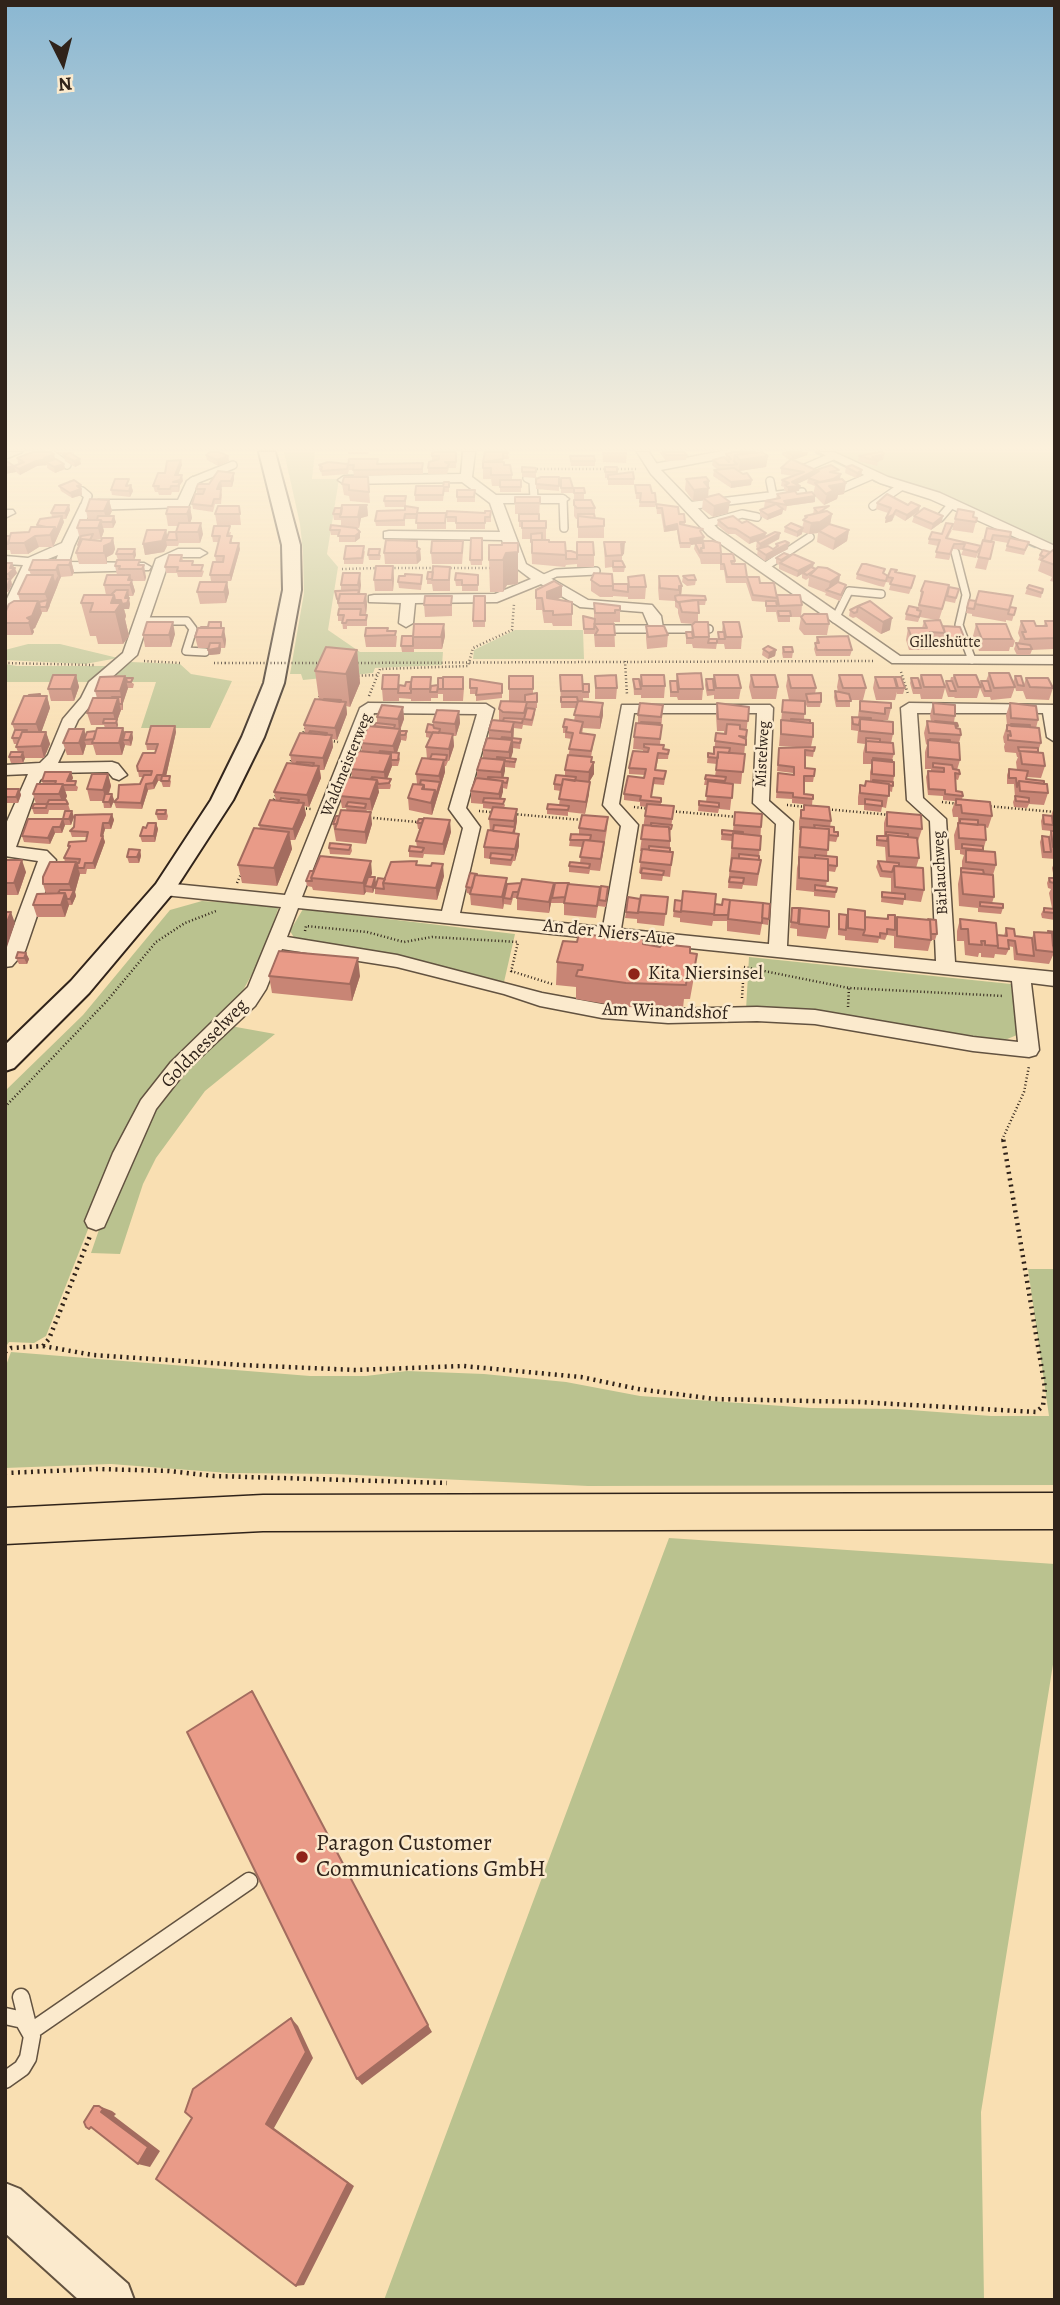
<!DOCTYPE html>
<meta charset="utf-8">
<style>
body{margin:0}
#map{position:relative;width:1060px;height:2305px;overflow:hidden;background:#f9dfb2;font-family:Alegreya,serif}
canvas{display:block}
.frame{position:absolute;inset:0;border:7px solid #30231a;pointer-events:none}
.north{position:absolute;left:28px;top:28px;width:70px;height:70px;-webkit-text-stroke:5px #fbeacd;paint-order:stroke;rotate:174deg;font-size:19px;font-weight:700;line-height:28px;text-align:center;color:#30231a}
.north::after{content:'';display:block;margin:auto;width:24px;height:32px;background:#30231a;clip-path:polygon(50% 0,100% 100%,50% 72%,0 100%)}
</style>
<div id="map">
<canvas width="1060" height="2305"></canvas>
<div class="frame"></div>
<div class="north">N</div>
</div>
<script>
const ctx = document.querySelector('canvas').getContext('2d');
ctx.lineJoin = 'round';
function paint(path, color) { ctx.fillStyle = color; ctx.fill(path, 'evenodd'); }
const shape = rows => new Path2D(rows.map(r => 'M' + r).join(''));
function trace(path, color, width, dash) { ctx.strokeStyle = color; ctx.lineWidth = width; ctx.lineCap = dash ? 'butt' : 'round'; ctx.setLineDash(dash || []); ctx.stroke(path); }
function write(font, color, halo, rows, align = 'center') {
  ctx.font = font + ' Alegreya,serif'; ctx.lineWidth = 5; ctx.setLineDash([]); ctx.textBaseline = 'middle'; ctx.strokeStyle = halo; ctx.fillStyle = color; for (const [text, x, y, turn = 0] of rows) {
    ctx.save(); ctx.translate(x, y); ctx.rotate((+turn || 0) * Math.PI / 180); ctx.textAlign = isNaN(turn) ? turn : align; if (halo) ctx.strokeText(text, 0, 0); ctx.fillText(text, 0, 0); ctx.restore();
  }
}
const green = shape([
 [284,452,315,452,312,479,339,479,327,554,338,567,328,630,360,652,443,652,442,665,375,668,373,673,303,680,301,674,290,674,304,593,303,552,300,524],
 [825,452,1055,452,1055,551,883,478],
 [515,630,583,630,584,659,473,659,474,650],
 [28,644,60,644,118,658,85,664,5,660,5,650],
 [131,662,180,664,191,674,232,681,210,728,141,728,156,682,103,682],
 [5,664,17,666,113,666,91,682,5,682],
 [202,901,279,906,263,954,241,994,167,1066,135,1110,46,1336,34,1343,9,1342,5,1348,5,1091,83,1015,170,910],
 [303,909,515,934,504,982,388,955,295,939,290,931],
 [749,957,1011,984,1017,1035,1000,1042,746,1010],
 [225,1025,275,1034,205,1091,156,1158,143,1184,120,1254,91,1253,115,1183,142,1122],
 [1028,1269,1055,1269,1055,1485,588,1486,334,1474,228,1473,111,1464,5,1468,5,1368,11,1352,310,1376,366,1376,407,1371,484,1374,566,1382,640,1396,811,1408,897,1409,991,1416,1049,1416],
 [669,1538,1055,1564,1055,1652,981,2112,984,2300,384,2300]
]);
const stream = shape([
 [817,452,853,469],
 [875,480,901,489],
 [1012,536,1035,546]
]);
const pathFar1 = shape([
 [537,469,606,469],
 [614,469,638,469],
 [391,568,435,568],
 [447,568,491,568],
 [342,569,379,568],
 [144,661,181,663],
 [625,661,627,695],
 [5,663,94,665],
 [214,663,225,663],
 [347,663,873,661],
 [901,672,908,694],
 [369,696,380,669,468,666,473,648,512,630,514,604],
 [327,740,338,742],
 [942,802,959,804],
 [787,805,807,807],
 [987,806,1055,812],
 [634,807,651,809],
 [299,808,311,809],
 [825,809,891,815],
 [479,811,582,820],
 [669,811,738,817],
 [342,815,449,825],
 [237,883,328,677,377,675],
 [305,931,306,926,367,932,404,942,432,937,518,942],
 [744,967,849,988,1004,996],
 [511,971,552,984],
 [511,972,518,942],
 [742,998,744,967],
 [848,1007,849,988],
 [5,1107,106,1002,156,942,185,923,216,911],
 [1002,1140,1024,1092,1029,1066]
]);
const path = shape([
 [43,1346,93,1355,242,1365,356,1370,463,1366,581,1377,638,1389,715,1399,859,1402,1036,1412,1043,1406,1045,1388,1003,1138],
 [5,1352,11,1348,43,1346,49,1339,90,1236],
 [5,1473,98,1469,169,1471,214,1476,447,1483]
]);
const serviceFar1 = shape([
 [49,452,67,465],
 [652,468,736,452],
 [805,468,833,456],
 [527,478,533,481,534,499],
 [193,481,233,465],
 [770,481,773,496],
 [843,488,873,475],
 [82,491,88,496,83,510],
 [563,499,564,528],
 [687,506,802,492],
 [873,506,902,486],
 [940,518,952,504],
 [705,524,742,514,757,517],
 [955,552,966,595,959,625,972,660],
 [763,568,810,537],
 [542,579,556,573,596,571],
 [835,619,849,591,881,594],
 [141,621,187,621,193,629,186,651,205,652],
 [602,629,709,629]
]);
const service = shape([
 [21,1997,28,2025],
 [5,2016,23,2020,32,2036,28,2058,22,2068,5,2080],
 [30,2032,249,1881]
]);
const minor = shape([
 [5,452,22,452,5,459,5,452],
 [463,452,475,452,472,477,496,495,563,495,569,499,563,503,503,503,526,564,588,600,652,605,661,616,663,628,661,631,651,631,643,612,580,607,541,584,497,602,415,603,413,623,406,627,399,623,401,603,369,602,369,596,374,595,495,594,531,579,511,564,502,540,384,538,384,532,389,531,500,532,490,503,462,482,344,484,338,480,344,476,461,474,463,452],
 [637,452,649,452,660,469,718,529,900,656,1055,656,1055,664,892,663,708,535,651,474,637,452],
 [819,452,834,452,888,477,940,493,1055,546,1055,555,930,499,880,483,819,452],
 [193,477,199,481,188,507,91,510,74,546,69,562,144,563,151,567,149,570,74,572,36,566,18,606,5,615,5,603,23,565,5,564,5,556,28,558,62,543,81,504,99,500,178,500,187,481,193,477],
 [58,555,56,560,48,559,58,555],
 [5,510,13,510,15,513,5,518,5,510],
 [178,549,200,549,207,553,200,557,180,557,169,561,137,655,101,687,96,699,78,720,58,763,112,762,118,764,127,775,119,780,113,778,108,772,49,773,40,780,16,847,47,851,56,860,25,951,12,966,5,967,5,950,38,861,5,856,5,826,28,774,5,775,5,765,40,763,48,755,63,719,81,698,89,682,123,653,156,559,178,549],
 [368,703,486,704,494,709,466,808,480,827,460,913,603,927,621,826,603,805,622,705,770,705,773,708,769,801,793,822,787,946,936,961,930,821,907,800,901,708,909,703,1055,705,1055,742,1047,737,1043,713,917,713,923,798,946,819,955,962,1055,972,1055,986,1031,983,1039,1050,1036,1055,1029,1057,973,1051,815,1024,757,1021,668,1023,602,1018,540,1006,504,994,397,967,282,949,266,989,255,1006,185,1072,156,1109,104,1227,96,1230,88,1227,85,1221,113,1153,141,1100,171,1062,248,987,281,907,164,895,155,889,164,883,285,895,360,708,368,703],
 [374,713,477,714,449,809,463,828,442,911,302,897,374,713],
 [634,713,757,713,753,803,776,824,769,944,621,929,638,825,619,804,634,713],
 [298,908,1012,981,1018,1042,973,1037,815,1010,757,1007,668,1009,602,1004,542,993,397,955,287,937,298,908]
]);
const tertiary = shape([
 [5,2183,20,2189,128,2284,134,2300,79,2300,5,2233,5,2183]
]);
const secondary = shape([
 [259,452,275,452,300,545,301,590,284,683,264,737,233,800,172,894,89,993,14,1068,5,1071,5,1045,71,981,156,884,211,800,242,737,264,683,283,590,282,545,259,452]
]);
const primary = shape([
 [1055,1493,1055,1529,263,1531,5,1544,5,1508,263,1495,1055,1493]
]);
const pathBridge = shape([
 [225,663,347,663]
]);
const wall = shape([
 [57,452,74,452,71,453,81,464,75,467,65,461,64,456],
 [348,452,369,452,368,454,348,454],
 [457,452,456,468,449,468,447,474,428,474,428,468,432,461,432,453],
 [485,452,508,452,509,459,503,459,503,462,504,465,512,475,512,480,521,480,521,492,500,492,500,486,492,486,491,479,483,479,483,462],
 [602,452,627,452,626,463,603,462],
 [659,452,684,452,687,455,686,460,666,461],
 [757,452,757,453,768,456,766,467,739,471,751,485,731,488,713,476,714,470,718,470,712,465,713,460,725,459,726,454],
 [782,452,808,452,807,455,793,460,816,470,838,473,844,494,838,495,837,499,824,505,815,496,815,502,787,506,786,511,783,510,782,514,767,520,760,516,760,510,768,507,764,507,765,501,776,499,777,494,787,492,784,490,784,487,781,486,782,480,793,476,781,474,781,468,790,460,782,455],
 [808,479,807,483,815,486,813,494,797,494,795,491,799,491,797,484],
 [54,454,55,459,64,464,65,469,55,473,47,468,47,465,37,466,20,475,16,472,5,474,5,460,14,466,20,464,18,463,17,458],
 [884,454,883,460,878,461,877,466,858,461,859,456],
 [206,455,228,456,229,461,218,466,207,460],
 [570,456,595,461,595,466,571,466],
 [378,459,378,464,423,463,423,474,354,476,353,470,349,470,348,474,322,476,321,471,319,470,319,465,348,464],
 [181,460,182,465,178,475,183,481,180,485,179,492,172,492,171,495,159,495,158,492,155,492,153,486,165,473],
 [522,467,536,468,536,478,522,477],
 [605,467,617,467,617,474,634,479,634,485,608,485,608,478,605,478],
 [846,467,862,470,861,476,856,478,845,473],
 [234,473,234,479,232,487,222,487,220,489,222,495,221,504,215,504,213,512,193,509,192,504,197,494,196,489],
 [368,477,370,503,350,501,349,496,344,495,342,484],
 [559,477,559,491,536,489,536,479],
 [561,478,573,488,573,493,561,493],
 [686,479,709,481,708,496,728,513,713,517,702,509,703,500,693,501,685,490],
 [449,482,449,492,444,492,443,501,415,501,415,495,443,486],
 [81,485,82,495,72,498,61,491,59,486],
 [131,485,133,491,130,497,112,495,111,490],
 [635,485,652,493,656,502,655,507,639,507,640,499,636,499],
 [574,488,584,488,584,499,574,499],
 [457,490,475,490,475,502,457,502],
 [406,496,406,506,418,508,418,513,446,513,446,529,417,529,417,519,405,519,405,526,376,526,375,521,405,510,405,507,385,507,384,501],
 [515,497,540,497,539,521,546,521,546,539,542,539,566,551,576,553,577,542,594,555,594,567,577,567,577,564,566,565,565,567,532,564,531,539,522,539,522,527,519,527,519,514,515,514],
 [109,500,112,511,109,516,116,522,113,528,103,528,104,531,101,539,94,540,101,541,113,538,115,549,113,554,107,557,107,564,79,564,76,553,80,539,77,528,88,520,86,511],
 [574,500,595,508,595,518,604,526,604,538,578,538,578,519,576,519,574,516],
 [877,503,919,511,905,521,895,515,892,521,885,523,886,518,888,513,876,509],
 [656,504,679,514,685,522,685,525,702,535,703,543,720,543,721,554,735,561,735,564,747,577,760,583,776,597,802,605,801,617,790,617,790,622,778,622,776,612,766,612,766,602,752,601,746,583,726,583,724,570,720,570,720,564,701,564,700,559,694,549,695,544,691,545,690,548,680,548,677,530,664,532,661,514,657,514],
 [69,505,70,510,66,519,63,519,64,522,53,547,39,547,28,554,11,554,10,550,5,550,5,536,29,532,38,527,37,525,52,517,51,513],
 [367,505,368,516,361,518,359,528,356,528,360,538,355,542,339,542,339,535,331,535,330,530,341,526,341,520,334,520,333,514],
 [239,506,241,525,217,525,215,514],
 [190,507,192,518,190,523,203,534,200,543,179,543,178,546,167,546,164,552,145,555,143,544,166,530,167,536,176,532,178,526,168,526,166,514],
 [814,508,828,511,832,514,830,524,849,530,847,541,833,550,817,542,818,533,809,534,802,532,802,534,797,537,784,532,785,527,802,528,805,516,813,514],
 [447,511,485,513,491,511,491,522,485,522,485,529,456,529,456,522,447,522],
 [914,516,942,522,931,530,912,522],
 [973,517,977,518,973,533,952,530,955,519],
 [718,520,742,523,766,533,765,537,780,533,779,539,765,547,773,549,775,548,776,544,788,549,765,561,757,555,758,549,756,547,757,541,749,544,735,534,728,534,717,525],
 [987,528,1011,532,1009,541,1029,542,1024,555,1005,551,1008,543,991,540,991,542,994,542,986,570,975,568],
 [952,530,948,538,981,546,976,558,961,555,963,550,953,549,949,560,935,558,938,546,928,544,929,539],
 [231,532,230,536,232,542,232,543,240,549,231,581,211,581,210,575,216,562,215,556,219,542,213,542,212,536],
 [482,538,482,565,471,565,470,560],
 [604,542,624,554,622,555,622,561,625,567,624,572,613,572,612,567,605,568],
 [502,545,518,584,507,585,503,592,490,592,489,560],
 [135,549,136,555,134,560,118,560,116,554],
 [420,549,421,560,417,564,385,564,384,553],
 [1055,550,1055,582,1050,581,1052,577,1038,571,1041,561,1038,560,1040,555],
 [365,551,363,564,344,564,344,559],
 [463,552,462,564,432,564,431,553],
 [182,555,183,561,204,571,202,577,178,577,177,573,166,573,165,567],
 [368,555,381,555,380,560,369,560],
 [789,555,788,558,813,568,840,575,839,582,846,585,844,591,840,601,825,595,826,593,808,586,809,578,806,580,802,578,802,574,797,577,779,569,779,565,776,563,776,558],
 [71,560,74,572,72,576,61,577,50,604,50,606,47,612,42,612,35,628,33,629,34,632,32,635,5,635,5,613,20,601,18,594,31,575,29,570],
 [5,563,15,568,17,573,11,580,12,585,8,592,5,592],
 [141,565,146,577,145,581,132,581,135,591,133,596,129,596,128,598,130,604,129,609,124,609,126,616,125,619,129,636,123,644,98,644,96,636,90,636,81,603,106,595,104,585,117,575,115,566],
 [896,572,914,582,909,594,889,590,891,583,886,582,884,587,879,586,856,579,857,574,884,574,888,576],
 [478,575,478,591,462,591,462,586,456,586,455,580],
 [659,576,682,586,681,595,706,600,705,605,698,605,698,622,709,637,709,639,717,643,716,649,693,648,692,644,686,644,686,632,691,632,693,624,681,623,678,613,678,609,675,607,675,601,659,600,658,588],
 [683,576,696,580,695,585,687,586,682,582],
 [628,577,646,587,645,599,628,599,628,597,613,596,613,597,600,597,591,591,591,580,613,584,628,584],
 [394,578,393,591,375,591,374,580],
 [450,578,450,591,433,591,432,584,427,584,427,579],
 [422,581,421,590,399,588,398,582],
 [227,582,229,593,226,603,200,604,197,592],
 [341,585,361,585,360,594,366,594,367,605,366,614,361,614,367,615,367,626,347,626,347,629,343,629,342,621,338,621,338,615,339,609,335,591,341,591],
 [1027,588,1043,589,1041,598,1025,594],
 [959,589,955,603,945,601,939,620,943,626,964,637,963,643,958,643,957,645,931,644,930,650,909,650,906,640,908,628,922,628,924,621,936,620,920,617,918,622,905,620,906,614,918,608,921,591],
 [536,590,562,597,556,600,572,614,572,626,553,626,552,623,544,623,542,610,536,610],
 [452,596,452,616,425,617,424,605],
 [485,596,485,627,473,627,473,621],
 [969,600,1016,608,1012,621,1006,620,1006,622,972,616,972,614,966,613],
 [870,601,890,630,881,634,856,617,853,618,849,616,850,610],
 [594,603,620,610,620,622,614,622,615,647,595,647,594,634,584,634,583,616,594,619],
 [801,617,829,624,827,635,804,635,799,629],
 [1021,621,1036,626,1044,626,1045,621,1055,621,1055,652,1053,649,1032,650,1030,655,1017,655,1014,649,1016,643,1018,643,1020,638,1018,633],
 [723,622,742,637,741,649,725,649,724,644,718,644,718,632,722,632],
 [444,624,445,636,442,649,414,649,414,652,402,652,401,646,413,636],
 [976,624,1010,634,1015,641,1013,647,1010,647,1009,651,979,651,973,636],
 [646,626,668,635,667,647,647,649,646,638],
 [222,628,226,640,225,648,221,648,220,654,209,655,208,648,198,648,195,637],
 [388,631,397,636,396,647,366,647,364,634],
 [175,634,171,647,145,647,143,635],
 [817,637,852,650,850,656,816,656,814,649],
 [783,647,793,652,792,658,783,658,782,653],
 [763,649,776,650,775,656,768,659,762,655],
 [357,650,360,683,350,707,346,706,347,714,337,740,332,739,333,747,324,770,320,770,321,778,309,807,304,806,306,815,295,840,290,840,292,849,277,886,242,883,238,865,260,829,259,825,276,801,274,792,292,764,290,755,305,733,304,725,319,700,315,671],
 [989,673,1013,682,1015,676,1024,684,1026,678,1053,688,1049,700,1026,699,1023,691,1016,691,1015,687,1011,698,991,700,990,697,984,697,980,688,977,698,955,698,954,697,948,697,945,688,942,699,921,699,920,694,913,694,910,683,911,678,919,681,921,675,945,685,946,681,950,681,951,677,953,677,954,675,980,685,981,681,986,681],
 [677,674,703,689,702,700,678,700,677,697,670,697,670,681,676,681],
 [76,675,79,687,74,701,51,701,48,689],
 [560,675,583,684,589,692,589,698,583,698,583,701,603,703,603,715,600,729,583,728,582,734,595,735,591,757,594,774,589,782,589,794,585,814,568,812,568,816,547,814,547,809,559,805,561,791,554,790,554,784,565,776,565,770,572,739,565,738,565,733,563,733,563,727,574,721,576,708,561,708],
 [641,675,665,686,664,698,641,698,641,695,634,695,633,679,640,683],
 [714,675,741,688,739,699,714,699,714,695,707,696,705,685,706,679,713,681],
 [751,675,778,687,776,699,752,699,749,687],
 [788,675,816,688,815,694,821,702,820,707,807,707,805,702,804,720,813,737,811,747,814,751,813,757,805,756,805,768,814,776,813,782,804,782,804,794,813,795,812,805,792,803,792,799,776,798,778,773,793,775,793,773,777,771,779,748,796,747,779,746,783,700,789,700,786,686],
 [839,675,866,688,863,700,850,700,850,707,836,707,834,697,835,691,838,692,837,687],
 [125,676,126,678,134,684,133,688,128,688,123,703,123,710,121,710,117,721,118,725,117,728,125,734,132,732,133,738,131,746,125,745,122,755,96,755,93,745,86,745,83,755,67,755,63,743,84,729,86,735,105,728,104,725,91,725,87,713,97,698,95,691],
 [509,676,533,676,533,693,537,693,537,708,529,708,535,709,535,714,532,726,524,725,523,725,522,729,514,728,513,738,521,739,520,749,513,748,511,758,516,759,515,768,505,767,503,778,508,784,507,789,503,788,501,799,505,805,504,808,517,809,517,821,515,833,519,846,515,861,513,861,511,866,490,864,490,859,484,858,484,847,490,831,489,819,492,809,483,808,483,804,471,803,471,791,477,778,477,770,483,758,483,750,489,738,489,730,499,720,499,709,525,702,509,701],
 [595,676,617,688,616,699,595,699],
 [875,677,895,679,905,688,903,694,897,694,897,692,895,700,876,700,873,688],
 [470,679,502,684,502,698,476,701,476,694,470,694],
 [400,685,431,686,464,688,463,701,443,701,443,694,438,694,438,698,431,698,431,701,411,701,411,699,399,698,399,701,383,701,382,689],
 [41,696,47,696,50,708,41,732,46,732,50,744,44,758,25,758,23,763,11,763,9,757,18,752,16,747,17,744,14,744,12,738,15,731,12,724],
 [860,701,891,708,888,720,883,720,883,721,893,734,891,743,894,754,892,760,894,776,892,792,889,791,886,808,882,807,881,812,864,810,864,805,858,805,858,797,860,785,865,786,866,781,870,782,870,772,872,764,863,764,863,753,865,744,857,743,858,731,851,730,851,723,852,717,858,717],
 [717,703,749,707,741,784,725,783,733,784,730,810,719,809,718,813,698,811,699,801,706,802,708,785,704,785,706,775,715,776,717,764,707,763,708,753,714,754,716,733,724,734,724,731,717,731,716,715],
 [933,703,955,716,954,722,958,726,957,728,961,735,959,743,960,760,957,770,960,774,958,780,955,779,956,791,963,796,962,799,992,816,988,828,985,827,986,840,983,851,996,865,993,875,994,897,992,903,1003,908,1001,914,978,912,978,908,959,906,958,884,960,874,962,868,962,861,964,855,960,854,960,850,955,850,954,835,958,823,958,817,953,817,952,810,955,801,943,800,943,796,928,795,926,777,928,771,931,771,931,769,925,769,925,752,927,745,926,744,924,733,927,721,931,722,930,715],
 [1010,703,1038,720,1036,728,1041,743,1038,751,1045,766,1041,778,1027,777,1026,779,1044,784,1048,793,1044,805,1029,804,1027,808,1014,807,1013,802,1015,797,1014,784,1007,784,1007,775,1009,769,1017,770,1016,762,1018,757,1017,757,1016,753,1005,752,1004,747,1005,743,1004,743,1003,737,1007,725,1006,715],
 [663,705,660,745,663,749,669,750,668,759,658,759,656,770,666,771,664,785,653,784,651,797,661,798,661,805,674,807,670,835,670,852,673,852,670,877,663,876,662,881,641,879,641,874,639,873,642,851,640,851,646,807,640,806,640,802,624,800,624,794,644,778,645,775,629,774,629,768,643,752,643,750,633,749,634,737,638,723,638,715],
 [403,707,404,719,400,731,407,731,407,737,406,741,401,740,397,752,400,759,398,766,392,766,387,779,391,785,390,789,378,789,379,792,372,811,367,810,366,812,372,824,366,844,336,841,333,824,339,816,347,811,346,808,342,808,340,796,352,778,351,769,362,751,361,743,377,723,377,717],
 [459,711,460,723,456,736,453,736,454,746,449,761,448,761,446,766,445,766,445,772,432,815,409,810,408,798,417,784,416,774,427,759,426,747,430,738,426,737,426,732,433,725,433,722],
 [175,726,176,732,166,776,171,781,170,787,163,787,161,781,158,781,154,789,148,790,142,809,116,808,114,802,140,784,143,777,139,777,138,771,155,753,156,750,147,750,146,744],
 [71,772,73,778,71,781,78,787,77,791,65,791,67,796,65,800,68,804,70,810,49,810,48,806,49,810,48,814,34,814,32,808,36,804,33,794,43,784,42,781],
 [108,774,111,786,109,794,112,794,114,800,111,808,104,808,103,801,90,801,87,789],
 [5,789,19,789,21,795,18,803,5,803],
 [804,805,831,821,830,827,838,836,836,842,828,841,827,856,837,866,835,872,828,871,826,887,836,892,835,898,814,896,814,892,796,890,797,868,799,859,798,859,799,839,800,830,799,830,799,821,801,810,804,810],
 [1054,807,1055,808,1055,859,1042,858,1040,842,1042,836,1049,837,1051,831,1042,830,1041,821,1043,815,1051,816],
 [166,810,168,816,167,820,158,820,156,814],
 [72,811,74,817,71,825,65,825,62,833,55,833,50,844,24,842,22,836,63,819],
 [735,812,761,827,759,860,761,860,757,886,743,885,742,889,728,888,732,841,721,840,722,830,733,831],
 [887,812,922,829,918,841,917,841,919,858,916,868,924,890,921,902,904,900,903,905,881,902,882,892,891,893,891,878,880,877,876,867,878,861,886,862,885,847,876,846,876,842,877,836,884,836,884,823],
 [112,814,114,820,111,829,105,829,103,836,105,842,95,869,87,869,86,874,80,874,75,892,76,896,72,905,69,905,65,917,37,917,33,905,46,894,43,884,65,862,64,858,69,849,68,846,86,841,87,837,72,837,70,831],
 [608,817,607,829,600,871,590,870,589,874,569,872,569,866,580,863,582,847,569,846,570,840,579,834,579,828],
 [419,819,451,832,444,855,424,854,423,858,409,857,409,851,417,847,416,841,420,829,418,829,417,823],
 [156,823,158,829,155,842,142,842,140,836,146,828],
 [351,845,352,851,350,855,330,854,329,848],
 [140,850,141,856,139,863,129,863,127,857],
 [5,860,26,872,18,895,5,895],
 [417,861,417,865,444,876,437,900,375,894,375,888,385,879],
 [1055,861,1055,920,1042,918,1041,914,1044,908,1052,908,1049,893,1051,889,1048,888,1047,883,1049,878,1054,878,1052,868],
 [310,871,372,873,371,877,375,877,376,883,373,893,366,892,364,895,313,890,312,887,307,886,306,881],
 [477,875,507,884,554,888,569,884,608,893,606,907,598,906,596,918,564,915,564,903,551,903,549,913,517,910,517,898,513,898,511,905,504,904,503,909,471,905,470,894,467,893,466,887],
 [668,897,664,926,637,923,637,919,625,918,626,912],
 [675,900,715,904,769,919,768,925,762,924,760,935,727,931,727,921,713,921,712,926,680,922,680,918,673,917],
 [792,908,799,908,829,927,826,939,797,936,797,929,790,928],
 [848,909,865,917,886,919,888,915,895,922,897,917,937,934,935,940,931,940,928,951,894,948,894,936,887,935,885,940,879,939,878,943,845,940,845,936,838,935,838,920,839,914,847,915],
 [960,919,997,935,1004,936,1006,928,1015,936,1032,938,1034,932,1048,933,1055,932,1055,953,1054,953,1049,964,1014,960,1013,947,1008,946,1009,949,1006,955,995,954,994,958,981,957,981,953,979,953,978,957,965,955,964,941,957,941,957,931],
 [624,940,690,953,694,977,690,999,684,999,683,1008,624,1007,576,999,576,987,556,985,557,962,577,942],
 [26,953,29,959,27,964,19,964,16,958],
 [269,976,360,976,352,1001,272,993]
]);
const shadedWall = shape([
 [757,452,756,457,768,456,766,467,739,471,740,460,750,453],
 [802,452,808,452,807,455,791,461,792,455],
 [54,454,55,460,46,463,47,465,37,466,20,475,19,469,36,461],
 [884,454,883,460,878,461,872,457],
 [228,456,229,461,218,466,217,460],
 [80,459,81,464,75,467,74,461],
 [181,460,182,465,176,481,182,475,183,481,180,485,179,492,178,486,174,486,175,475],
 [64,464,65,469,55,473,54,467],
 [14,466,16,472,5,474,5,468],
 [816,470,815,476,808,478,808,479,793,486,800,486,799,491,788,492,788,487,792,482],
 [862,470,861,476,856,478,857,473],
 [234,473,234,479,232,487,231,481],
 [841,474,840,479,820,482],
 [752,480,751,485,731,488,731,482],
 [221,481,222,487,220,490,217,489,219,484],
 [709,481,708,499,703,498,703,500,693,501,694,490,704,482],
 [846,483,844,494,838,495,837,499,824,505,829,486],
 [81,485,82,495,72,498,70,493,77,486],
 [131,485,133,491,130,497,129,491],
 [815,496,815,502,787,506,784,501],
 [109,500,112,511,107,522,104,511],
 [730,502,728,513,713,517,714,506],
 [69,505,70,510,66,519,65,513],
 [367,505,368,516,361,518,359,528,358,517,360,507],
 [920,506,919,511,905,521,907,515],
 [190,507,192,518,189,526,187,514],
 [783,509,782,514,767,520,768,515],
 [896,510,892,521,885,523,886,518],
 [832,514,830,525,819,531,818,533,809,534,811,523],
 [62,516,64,522,53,547,50,535],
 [114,516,116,522,113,528,112,522],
 [943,516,942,522,931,530,933,524],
 [101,520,104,531,101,539,98,528],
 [201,523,203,534,200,543,198,532],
 [677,524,677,530,664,532,665,527],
 [803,528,802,534,797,537,797,532],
 [166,530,168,540,166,540,167,546,164,552,145,555,143,544],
 [849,530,847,541,833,550,835,539],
 [360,532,360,538,355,542,355,536],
 [766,533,765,538,749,544,750,538],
 [780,533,779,539,759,549,760,544],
 [35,536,39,547,28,554,24,543],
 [704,537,703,543,691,545,690,539],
 [113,538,115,549,113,554,107,557,107,564,104,553,104,546],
 [417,541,418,551,420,549,421,560,417,564,416,553],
 [625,542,624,554,620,556,621,544],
 [239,543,240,549,231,581,230,575],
 [518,543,518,584,507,585,503,592,503,560,506,553],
 [789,543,788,549,765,561,766,555],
 [135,549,136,555,134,560,133,554],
 [71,560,74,572,72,576,69,565],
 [12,563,17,573,11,580,12,585,8,592,7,587,10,579,8,574],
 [814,563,813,568,803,573,802,574,797,577,798,571],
 [58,565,61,577,59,581,56,570],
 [144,565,146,577,145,581,142,569],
 [393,566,394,578,393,591,392,580],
 [360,573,361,585,358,602,338,603,338,605,337,599,359,591,358,585],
 [53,575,57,587,47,612,46,607,48,602,45,594],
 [58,575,59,581,57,587,55,581],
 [130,575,135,591,133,596,128,580],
 [840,575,838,587,828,590,830,582],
 [227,582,229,593,226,603,224,592],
 [562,586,562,597,547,604,547,592],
 [679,586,682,586,681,597,679,598],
 [128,590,129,596,127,603,129,598,130,604,129,609,124,609,126,616,125,619,129,636,123,644,115,612,111,603,114,595,121,600,125,598],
 [366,594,367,605,366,614,364,603],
 [38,601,42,613,35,628,33,629,34,632,32,635,27,618],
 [892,618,890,630,881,634,883,622],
 [173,622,175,634,171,647,169,635],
 [444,624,445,636,442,649,441,637],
 [224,628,226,640,225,648,222,637],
 [220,643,221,649,220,654,209,655,208,650],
 [357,650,360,683,350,707,346,674],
 [776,650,775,656,768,659,769,653],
 [76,675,79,687,74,701,71,689],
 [125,676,128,688,123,703,123,710,120,691],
 [47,696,50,708,40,736,36,724],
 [118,698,121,710,117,721,118,725,117,728,113,713],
 [346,702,347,714,337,740,335,728],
 [603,703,603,715,600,729,600,717],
 [403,707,404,719,400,729,401,741,395,758,393,746,399,731,398,719],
 [459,711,460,723,456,736,455,724],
 [514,722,513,752,509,764,509,752,511,744,511,732],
 [175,726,176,732,165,781,163,775],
 [123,728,127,740,123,740,125,745,122,755,119,743],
 [84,729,87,740,84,740,86,745,83,755,79,743],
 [46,732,50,744,44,758,41,746],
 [132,732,133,738,131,746,129,740],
 [453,734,454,746,449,761,449,749],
 [332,735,333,747,324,770,323,758],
 [23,752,25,758,23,763,21,757],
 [391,754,392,766,385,784,384,772],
 [592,757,591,767,594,762,594,774,588,784,589,772],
 [444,760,445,772,432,815,431,803,435,790,440,782,439,776],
 [505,760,505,771,502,784,501,772],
 [319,766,321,778,309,807,307,795],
 [71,772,73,778,70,785,67,781],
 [108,774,111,786,106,801,103,790],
 [157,775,158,781,154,789,153,783],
 [377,780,379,792,372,811,370,799],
 [503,781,503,792,499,805,499,794],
 [590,782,589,794,585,814,586,802],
 [63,784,67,796,64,804,63,804,59,794],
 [146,784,148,790,142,809,141,803],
 [19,789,21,795,18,803,16,797],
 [112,794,114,800,111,808,109,802],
 [304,803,306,815,295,840,293,829],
 [517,809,517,821,513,840,514,821],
 [72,811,74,817,71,825,69,819],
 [371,812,372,824,366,844,365,832],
 [112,814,114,820,111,829,109,823],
 [63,819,65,825,62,833,60,827],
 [450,820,451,832,444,855,443,844],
 [103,823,105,829,103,836,105,842,95,869,93,863],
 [156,823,158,829,155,842,154,836],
 [53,827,55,833,50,844,48,838],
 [289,832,292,849,277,886,274,868],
 [519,834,519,846,515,861,515,849],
 [604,842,603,853,600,871,601,859],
 [140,850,141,856,139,863,137,857],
 [22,860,26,872,18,895,14,883],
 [371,861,372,873,368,886,365,886,366,892,364,895,363,883],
 [76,862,80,874,75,892,76,896,72,905,70,899,72,893,69,884],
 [443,864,444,876,437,900,436,888],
 [375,877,376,883,373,893,372,887],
 [507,878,507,890,504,898,503,909,502,897],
 [554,883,553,895,552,898,549,913,549,902],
 [65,893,69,905,65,917,61,905],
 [11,912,15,923,7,947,5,942,5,927],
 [26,953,29,959,27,964,24,958],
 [358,958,360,976,352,1001,350,984],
 [291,2018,298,2026,313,2058,274,2128,354,2186,304,2285,296,2286,266,2124],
 [428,2025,432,2032,362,2085,357,2079],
 [99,2106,112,2111,116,2114,114,2116,160,2151,150,2167,138,2164,101,2112]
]);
const building = shape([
 [33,452,50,452,54,454,44,458,47,459,36,461,19,469,14,466,5,468,5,460,14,466,24,462,17,458,33,452],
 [210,452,219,452,228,456,217,460,206,455,210,452],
 [435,452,456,452,456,462,445,462,449,464,447,468,428,468,429,462,439,459,439,456,432,456,432,453,435,452],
 [485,452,508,452,508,453,503,453,503,459,483,462,485,452],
 [663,452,684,452,687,455,666,455,663,452],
 [733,452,754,452,750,453,751,453,735,455,734,461,737,464,732,465,719,465,713,460,724,457,729,462,727,460,731,459,726,454,733,452],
 [762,452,768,456,740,460,735,455,762,452],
 [786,452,802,452,792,455,786,452],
 [879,452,883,452,884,454,872,457,878,461,859,456,879,452],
 [70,453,80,459,74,461,63,455,70,453],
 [570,456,594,456,595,461,571,461,570,456],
 [56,459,64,464,54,467,46,462,56,459],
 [349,459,378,459,377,464,423,463,422,469,353,470,354,465,348,465,349,459],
 [791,459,816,470,831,465,839,470,830,472,841,474,833,479,820,482,808,478,819,471,816,470,792,482,800,486,788,487,785,485,789,483,782,480,804,472,781,468,791,459],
 [181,460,175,475,182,475,180,480,173,482,180,482,178,486,171,486,170,489,158,489,159,486,153,486,158,473,165,473,167,461,181,460],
 [328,462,348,464,347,469,321,471,322,467,319,465,328,462],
 [483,462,504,462,504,465,510,465,512,475,491,475,491,468,483,468,483,462],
 [852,465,862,470,857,473,846,467,852,465],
 [522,467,536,468,536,472,522,472,522,467],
 [605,467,617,467,617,472,605,472,605,467],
 [734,468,743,474,747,473,752,480,731,482,714,470,734,468],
 [218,471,234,473,231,481,221,481,219,484,217,489,221,489,220,499,214,499,212,506,192,504,195,494,203,494,205,489,196,489,198,484,209,484,218,471],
 [633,472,634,479,608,479,608,475,633,472],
 [344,477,368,477,369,492,349,490,349,485,342,484,344,477],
 [541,477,559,477,559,486,536,484,536,479,541,477],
 [706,477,709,481,704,482,709,488,694,490,686,479,706,477],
 [561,478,570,478,573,488,561,488,561,478],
 [115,479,129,479,126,486,131,485,129,491,111,490,115,479],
 [842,479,846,483,829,486,832,489,839,488,826,494,815,483,842,479],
 [74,480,81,485,77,486,81,489,70,493,59,486,74,480],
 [500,480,521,480,521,487,500,487,500,480],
 [444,482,449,482,449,487,444,487,443,495,415,495,416,486,443,486,444,482],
 [635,485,650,485,652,493,655,493,656,502,640,502,641,493,636,493,635,485],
 [574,488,584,488,585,493,574,493,574,488],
 [457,490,475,490,474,497,457,497,457,490],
 [795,491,797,494,812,492,815,496,784,501,787,505,765,501,780,498,777,494,795,491],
 [719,494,730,502,714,506,703,498,719,494],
 [887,494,908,505,911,502,920,506,907,515,896,510,893,515,886,518,891,508,877,503,887,494],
 [385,496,406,496,405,501,384,501,385,496],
 [515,497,540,497,540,503,515,503,515,497],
 [90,499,109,500,104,511,86,511,90,499],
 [574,500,591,500,595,508,577,508,574,505,574,500],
 [656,504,678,507,679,514,684,514,685,522,680,522,680,524,703,529,700,531,704,537,690,539,691,543,680,543,677,524,665,527,662,508,657,508,656,504],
 [776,504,783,509,768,515,760,510,776,504],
 [55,505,69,505,65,513,51,513,55,505],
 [342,505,367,505,360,507,358,517,340,517,342,505],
 [218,506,239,506,240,514,215,514,218,506],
 [405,506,418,508,417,513,446,513,445,523,416,523,417,514,405,514,404,520,375,521,377,511,405,510,405,506],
 [829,506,818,513,814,508,829,506],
 [168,507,190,507,187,514,166,514,168,507],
 [335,508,342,508,341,514,333,514,335,508],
 [924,508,943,516,933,524,914,516,924,508],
 [958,509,974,512,973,517,977,518,976,522,955,519,958,509],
 [447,511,485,513,485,511,491,511,490,517,485,517,485,523,456,523,456,517,446,517,447,511],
 [827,511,832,514,820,522,811,523,803,520,807,517,805,516,827,511],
 [519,514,539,514,539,521,519,521,519,514],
 [578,514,594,514,595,518,578,516,578,514],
 [62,516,56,532,55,527,46,527,37,525,40,519,62,516],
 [98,516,114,516,112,522,102,522,101,520,97,520,98,516],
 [578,516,604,519,604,526,578,527,578,516],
 [733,516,742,523,747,521,766,533,750,538,736,529,728,528,718,520,733,516],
 [80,520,101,520,98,528,77,528,80,520],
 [522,521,546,521,546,528,522,528,522,521],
 [179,523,201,523,198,532,176,532,179,523],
 [791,523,803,528,797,532,785,527,791,523],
 [946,523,953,524,946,538,981,546,977,552,963,549,965,544,954,544,950,554,936,552,940,540,929,539,932,532,942,534,946,523],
 [829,524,849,530,835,539,819,531,829,524],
 [331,525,356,528,360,532,355,536,338,536,340,530,330,530,331,525],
 [214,526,230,526,227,536,232,536,230,543,239,543,230,575,210,575,213,562,223,562,224,556,215,556,220,536,212,536,214,526],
 [31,527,55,527,50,535,35,536,24,543,8,543,11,533,29,532,31,527],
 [987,528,1011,532,1010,537,993,535,991,542,984,541,987,528],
 [147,530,166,530,162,541,143,544,147,530],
 [169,532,176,532,177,540,166,540,169,532],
 [775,532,780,533,760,544,757,541,775,532],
 [542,533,542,540,532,540,531,542,531,534,542,533],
 [93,534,90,540,82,539,79,545,78,545,81,536,93,534],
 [5,536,10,536,8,544,5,544,5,536],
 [102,538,113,538,111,543,104,546,104,553,76,553,82,539,101,541,102,538],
 [471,538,482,538,482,560,470,560,471,538],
 [1010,538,1029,542,1025,550,1007,546,1010,538],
 [386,540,417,541,417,547,420,549,416,553,384,553,386,540],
 [532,540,549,540,549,542,565,542,566,555,532,553,532,540],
 [983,540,994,542,990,559,978,557,983,540],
 [432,541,463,541,462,553,431,553,432,541],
 [703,541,713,541,720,543,721,553,702,553,701,548,704,548,703,541],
 [785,541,789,543,766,555,757,549,768,546,773,549,778,546,776,544,785,541],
 [577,542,593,542,594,555,577,555,577,542],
 [604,542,625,542,621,544,622,555,606,556,604,542],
 [502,543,518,543,518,552,506,553,503,560,489,560,489,545,502,545,502,543],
 [695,543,703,543,703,548,701,548,700,553,695,543],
 [346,546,364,546,362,558,344,559,346,546],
 [118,549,135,549,133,554,116,554,118,549],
 [369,549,380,549,379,555,368,555,369,549],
 [1043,550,1050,552,1045,557,1040,555,1043,550],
 [1053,550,1055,550,1055,565,1041,560,1053,550],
 [566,551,571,551,577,553,577,559,566,559,566,551],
 [784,553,789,555,781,560,776,558,784,553],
 [721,554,733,554,735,561,731,561,732,564,745,564,747,577,759,577,760,583,774,583,777,598,753,595,747,577,727,577,724,564,721,564,721,554],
 [793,554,814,563,798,571,780,563,793,554],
 [169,555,182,555,180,561,193,561,192,565,203,565,201,571,177,571,178,567,165,567,169,555],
 [33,560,71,560,69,565,58,565,56,570,29,570,33,560],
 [117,560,140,560,138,565,144,565,142,569,119,569,120,566,115,566,117,560],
 [613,561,622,561,625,567,613,567,613,561],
 [5,563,12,563,10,568,15,568,8,574,5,574,5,563],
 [862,564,866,564,885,569,883,573,888,576,891,569,897,570,895,572,915,576,911,588,890,584,893,578,887,577,886,581,880,580,857,574,862,564],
 [376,566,393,566,392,580,374,580,376,566],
 [433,566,450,567,449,580,432,580,433,566],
 [811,567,816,569,807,575,803,573,811,567],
 [818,567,827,568,840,575,830,582,810,575,818,567],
 [428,572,433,572,432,579,427,579,428,572],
 [343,573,360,573,358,585,341,585,343,573],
 [456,573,478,575,478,585,462,585,462,580,455,580,456,573],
 [594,573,612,574,613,586,600,586,591,580,594,573],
 [405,574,422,575,421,584,398,582,399,576,405,576,405,574],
 [27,575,53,575,45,594,18,594,27,575],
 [107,575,130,575,128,580,132,580,130,585,104,585,107,575],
 [644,575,646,587,629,587,628,577,644,575],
 [694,575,696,580,688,580,683,576,694,575],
 [659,576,678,576,682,586,679,586,679,590,660,588,659,576],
 [5,579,10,579,7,587,5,587,5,579],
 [554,581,562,586,547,592,547,598,572,602,572,614,553,615,553,611,544,611,542,598,536,598,536,590,554,581],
 [925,581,949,585,942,609,919,605,923,592,921,591,925,581],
 [200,582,227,582,224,592,197,592,200,582],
 [838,582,846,585,841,595,826,590,838,582],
 [613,584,628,584,628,592,613,590,613,584],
 [1029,585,1043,589,1042,593,1027,588,1029,585],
 [949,587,959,589,956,598,947,596,949,587],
 [116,590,128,590,125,598,129,598,127,603,122,604,121,600,115,600,114,595,111,595,116,590],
 [359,590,358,594,340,594,339,599,337,599,335,591,359,590],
 [979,591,1013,596,1009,610,975,604,979,591],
 [340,594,366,594,364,603,338,603,340,594],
 [84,595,114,595,111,603,121,603,115,612,90,612,93,603,81,603,84,595],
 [679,595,705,596,706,600,693,600,679,602,680,603,676,601,675,596,679,595],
 [777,595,800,595,802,605,779,606,777,595],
 [425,596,452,596,451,605,424,605,425,596],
 [474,596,485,596,485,621,473,621,474,596],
 [48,600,46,607,40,607,39,602,48,600],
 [698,600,699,613,682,612,679,602,698,600],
 [969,600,976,601,974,609,967,608,969,600],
 [14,601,38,601,32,616,27,618,30,620,29,623,5,623,5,613,9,604,14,601],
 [766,601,776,601,777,606,766,606,766,601],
 [870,601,892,618,883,622,858,606,870,601],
 [594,603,620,606,620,610,615,610,615,613,595,613,594,603],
 [858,606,857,612,854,613,850,610,858,606],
 [909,606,918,608,917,610,921,611,919,617,906,614,909,606],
 [1010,607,1016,608,1014,615,1008,614,1010,607],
 [339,609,361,609,360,615,367,615,366,620,347,620,346,623,342,623,344,615,338,615,339,609],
 [778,611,790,611,791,616,779,616,778,611],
 [804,614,827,614,829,624,806,624,801,617,804,614],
 [583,616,595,619,594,629,584,629,583,616],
 [940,620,945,633,930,632,932,638,912,638,908,628,927,628,924,621,940,620],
 [1021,621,1034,621,1036,626,1047,626,1045,621,1055,621,1055,638,1025,639,1022,632,1026,632,1021,621],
 [147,622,173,622,169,635,143,635,147,622],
 [209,622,221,622,221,628,200,628,201,627,208,627,209,622],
 [695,622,708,622,709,637,694,637,692,625,695,622],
 [723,622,739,622,742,637,726,637,723,622],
 [414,624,444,624,441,637,413,637,414,624],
 [594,624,614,624,615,635,595,635,598,630,594,624],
 [976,624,1006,624,1012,639,982,639,976,624],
 [646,626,664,626,668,635,648,637,646,626],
 [943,626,960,627,964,637,958,637,959,639,944,638,945,633,943,626],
 [198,628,224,628,222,637,195,637,198,628],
 [366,628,388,628,387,631,396,631,395,635,365,636,366,628],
 [686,632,692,632,693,638,687,638,686,632],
 [718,632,724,632,725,639,719,639,718,632],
 [402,636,413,636,413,646,401,646,402,636],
 [848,636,852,650,817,650,815,643,819,643,817,637,848,636],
 [709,639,717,639,717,643,708,643,709,639],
 [210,643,220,643,219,648,208,650,210,643],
 [1016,643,1030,645,1032,649,1019,649,1016,643],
 [768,646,776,650,769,653,763,649,768,646],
 [326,647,357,650,346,674,315,671,326,647],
 [783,647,792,647,793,652,784,652,783,647],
 [701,673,703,689,679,689,677,674,701,673],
 [989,673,1009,673,1015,687,994,688,989,673],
 [53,675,76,675,71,689,48,689,53,675],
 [383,675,399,675,398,689,382,689,383,675],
 [560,675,582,675,583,691,561,691,560,675],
 [616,675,617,688,596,688,595,676,616,675],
 [641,675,664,675,665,686,642,686,641,675],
 [714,675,738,675,741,688,716,688,714,675],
 [751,675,775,675,778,687,754,687,751,675],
 [788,675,812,675,816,688,791,688,788,675],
 [839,675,862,675,866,688,843,688,839,675],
 [921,675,941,675,945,687,924,687,921,675],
 [954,675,976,675,981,687,958,687,954,675],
 [125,676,120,691,95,691,100,677,125,676],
 [509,676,533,676,533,689,509,689,509,676],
 [1015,676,1021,676,1024,686,1018,685,1015,676],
 [412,677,431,677,430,689,410,689,412,677],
 [443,677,463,677,463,689,443,689,443,677],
 [875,677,894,677,897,688,879,688,875,677],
 [895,677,901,677,905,688,898,688,895,677],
 [126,678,133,678,131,682,127,682,126,678],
 [438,678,443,678,443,689,438,689,438,686,437,692,430,692,431,686,438,685,438,678],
 [911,678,918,678,921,688,914,688,911,678],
 [1026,678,1048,678,1053,688,1030,687,1026,678],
 [470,679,502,684,502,693,476,695,477,688,470,688,470,679],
 [633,679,639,679,641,689,635,689,633,679],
 [706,679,713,679,714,690,708,690,706,679],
 [670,681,677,681,678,692,671,692,670,681],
 [946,681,952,681,956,691,950,691,946,681],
 [981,681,988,681,991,691,985,691,981,681],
 [406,682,411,682,411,693,398,693,399,685,405,686,406,682],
 [583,684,589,684,589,692,583,692,583,684],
 [835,691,849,694,851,701,837,701,835,691],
 [537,693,537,702,525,702,525,695,537,693],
 [821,693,821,702,808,702,806,694,821,693],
 [40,694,40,696,28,696,29,695,40,694],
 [24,696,47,696,36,724,12,724,24,696],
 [112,697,122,697,122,704,119,704,118,698,111,698,112,697],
 [561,697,577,697,578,702,561,702,561,697],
 [93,698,118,698,113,713,87,713,93,698],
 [315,699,346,702,335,728,304,725,315,699],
 [324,699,341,700,340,702,323,700,324,699],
 [783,700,805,701,805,714,782,712,783,700],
 [501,701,527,702,524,713,503,712,499,709,501,701],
 [578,701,603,703,600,717,574,715,578,701],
 [860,701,891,703,891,708,885,708,885,714,860,711,860,701],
 [640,703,663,705,661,717,638,715,640,703],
 [717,703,749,707,748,721,718,719,717,703],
 [933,703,955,705,955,716,934,714,933,703],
 [1010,703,1036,706,1038,720,1011,718,1010,703],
 [382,705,403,707,398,719,377,717,382,705],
 [527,708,535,709,532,720,524,719,527,708],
 [437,710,459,711,455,724,433,722,437,710],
 [852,717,871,718,871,720,860,719,859,725,853,724,852,717],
 [504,718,523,719,522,723,514,722,503,721,504,718],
 [104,719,117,719,116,723,103,723,104,719],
 [565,719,583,722,580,733,595,735,591,751,569,749,573,733,566,732,567,727,563,727,565,719],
 [791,719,810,720,810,723,791,721,791,719],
 [860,719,893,722,893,734,860,731,860,719],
 [492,720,514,722,511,732,489,730,492,720],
 [781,720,813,723,813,737,781,734,781,720],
 [927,721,955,724,956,728,960,729,961,735,929,733,927,721],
 [935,721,957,723,958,726,956,726,955,724,935,722,935,721],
 [641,722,660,723,660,725,641,723,641,722],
 [376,723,395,725,394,728,374,726,376,723],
 [636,723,662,725,660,739,634,737,636,723],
 [428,724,433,725,434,728,440,729,439,733,426,732,428,724],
 [727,724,740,725,740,729,747,730,746,737,739,736,746,739,746,745,715,741,716,733,726,734,727,724],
 [1011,724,1030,725,1030,727,1011,726,1011,724],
 [1007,725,1039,728,1041,743,1008,740,1008,735,1011,736,1010,731,1007,731,1007,725],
 [151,726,175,726,163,775,157,775,153,783,146,784,141,803,114,802,118,798,119,785,140,784,144,775,151,775,152,771,138,771,137,766,143,753,155,753,158,744,146,744,151,726],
 [368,726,400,729,393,746,361,743,368,726],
 [97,728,123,728,119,743,92,743,97,728],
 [69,729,84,729,79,743,63,743,69,729],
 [15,730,27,730,26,732,22,732,20,738,12,738,15,730],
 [96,731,94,739,84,740,87,732,96,731],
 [310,731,327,733,326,735,309,733,310,731],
 [400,731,407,731,405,735,400,735,400,731],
 [22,732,46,732,41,746,16,747,22,732],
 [125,732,132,732,129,740,123,740,125,732],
 [433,732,453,734,449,749,426,747,433,732],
 [300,733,332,735,323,758,290,755,300,733],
 [502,737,521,739,520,743,512,742,512,740,501,739,502,737],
 [487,738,512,740,509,752,483,750,487,738],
 [866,738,880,739,880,742,866,741,866,738],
 [930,739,950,740,950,742,930,740,930,739],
 [928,740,959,743,960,760,928,757,928,740],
 [866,741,893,743,894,754,866,752,866,741],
 [644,744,664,745,663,749,669,750,668,754,658,753,655,770,666,771,664,779,654,778,651,797,661,798,661,802,640,800,641,796,624,794,628,776,644,778,646,769,629,768,633,751,648,752,649,748,644,747,644,744],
 [714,747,730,748,729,753,718,752,718,758,708,757,708,753,714,754,714,747],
 [815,747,814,751,805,750,805,768,815,769,814,776,804,776,804,794,813,795,813,799,793,797,793,793,777,792,778,773,794,775,794,767,778,765,779,748,815,747],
 [1018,747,1038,748,1038,752,1019,751,1018,747],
 [358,751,391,754,384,772,351,769,358,751],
 [380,751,399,753,398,760,391,760,391,754,379,753,380,751],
 [1020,751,1043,753,1045,766,1022,764,1020,751],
 [11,752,23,752,21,757,9,757,11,752],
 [718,752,745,754,743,772,716,770,718,752],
 [432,754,447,755,446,760,430,759,432,754],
 [568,755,592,757,591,762,594,762,589,772,565,770,568,755],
 [497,757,516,759,515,762,504,761,505,760,497,759,497,757],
 [422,758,444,760,439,776,416,774,422,758],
 [481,758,505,760,501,772,477,770,481,758],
 [873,758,892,760,892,762,873,760,873,758],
 [872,760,894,762,894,776,872,774,872,760],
 [297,762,314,763,313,766,296,764,297,762],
 [287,763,319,766,307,795,274,792,287,763],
 [933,763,952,765,953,769,959,770,960,774,955,773,956,791,962,792,963,796,945,794,945,790,929,789,928,771,944,772,944,768,933,767,933,763],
 [1009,769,1028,771,1026,779,1044,781,1044,784,1019,781,1017,787,1016,778,1009,778,1009,769],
 [45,772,71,772,67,781,76,781,75,785,63,785,63,784,55,784,56,781,42,781,45,772],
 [92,774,108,774,103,790,87,789,92,774],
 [556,775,576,777,575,781,563,779,562,785,554,784,556,775],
 [706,775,726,777,725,781,705,779,706,775],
 [162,776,170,776,169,781,161,781,162,776],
 [347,777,377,780,370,799,340,796,347,777],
 [372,777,391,779,389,783,378,784,377,780,371,779,372,777],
 [488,777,508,778,507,783,502,782,503,781,488,779,488,777],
 [476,778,503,781,499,794,471,791,476,778],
 [563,779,590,782,586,802,559,799,563,779],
 [421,780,440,782,436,796,435,790,424,789,424,785,420,784,421,780],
 [873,780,893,782,893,786,889,785,889,784,873,782,873,780],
 [708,781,733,784,732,798,706,796,708,781],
 [866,781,889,784,889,796,860,793,860,785,865,786,866,781],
 [1019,781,1047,784,1048,793,1020,791,1019,781],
 [37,784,63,784,59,794,33,794,37,784],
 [413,784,424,785,422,789,435,790,431,803,408,798,413,784],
 [5,789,19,789,16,797,5,797,5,789],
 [105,794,112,794,109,802,103,802,105,794],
 [1015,796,1029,798,1029,802,1016,801,1015,796],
 [281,798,299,800,298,803,280,801,281,798],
 [484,798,505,799,503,804,483,802,484,798],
 [865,799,882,801,882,806,865,804,865,799],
 [956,799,990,802,992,816,962,813,961,805,956,805,956,799],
 [49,800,66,800,68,804,47,804,49,800],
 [270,800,304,803,293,829,259,825,270,800],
 [699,801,719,803,719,807,699,805,699,801],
 [348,802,366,804,365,808,346,806,348,802],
 [34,804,47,804,46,808,32,808,34,804],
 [548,804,569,806,568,810,547,809,548,804],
 [647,804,674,806,672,819,645,816,647,804],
 [804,805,829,807,831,821,801,818,801,810,804,810,804,805],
 [493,807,517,809,514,821,489,819,493,807],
 [157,810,166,810,165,814,156,814,157,810],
 [341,810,371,812,365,832,335,829,341,810],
 [65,811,72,811,69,819,63,819,65,811],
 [735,812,762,814,761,827,734,825,735,812],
 [887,812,921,815,922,829,887,826,887,812],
 [112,814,109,823,103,823,101,836,103,836,93,863,85,863,84,868,78,868,77,863,79,863,80,859,64,858,70,846,68,846,69,842,86,841,88,832,70,831,74,827,75,815,112,814],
 [582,815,608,817,605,831,579,828,582,815],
 [1043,815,1052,816,1053,825,1044,824,1043,815],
 [336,816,339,816,337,824,333,824,336,816],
 [424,818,450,820,443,844,416,841,424,818],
 [28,819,63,819,60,827,53,827,48,838,22,836,28,819],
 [419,819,423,819,422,823,417,823,419,819],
 [960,819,978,820,978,825,960,823,960,819],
 [148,823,156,823,154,836,140,836,143,827,146,828,148,823],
 [651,823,672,825,671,829,669,829,669,827,651,826,651,823],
 [958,823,985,825,986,840,959,838,958,823],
 [494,825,515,827,513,833,493,831,494,825],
 [643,825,669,827,670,841,641,839,643,825],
 [814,825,834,827,834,832,838,832,838,836,829,835,829,829,815,828,814,825],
 [801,827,829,829,828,850,800,847,801,827],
 [254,828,289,832,274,868,238,865,254,828],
 [488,830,519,834,515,849,484,847,488,830],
 [722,830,743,832,743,834,733,833,733,835,722,834,722,830],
 [1051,831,1055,831,1055,847,1053,847,1051,831],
 [886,832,908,834,908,837,888,835,887,841,877,840,877,836,886,836,886,832],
 [733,833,761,836,760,850,732,848,733,833],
 [571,834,591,835,590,840,570,840,571,834],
 [888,835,917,838,919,858,889,856,888,835],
 [1042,836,1049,837,1051,852,1044,852,1042,836],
 [584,840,604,842,601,859,580,857,584,840],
 [330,843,351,845,349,850,329,848,330,843],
 [962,844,983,846,983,850,962,848,962,844],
 [410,846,424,848,422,852,409,851,410,846],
 [649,846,670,848,670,852,649,850,649,846],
 [129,849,140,850,137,857,127,857,129,849],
 [642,849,673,852,671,865,640,862,642,849],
 [966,850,995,852,996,865,966,862,966,850],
 [491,853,513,855,511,860,490,858,491,853],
 [739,854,759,856,759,860,739,858,739,854],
 [815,855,837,857,837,866,828,865,828,859,815,858,815,855],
 [320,856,371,861,363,883,311,878,320,856],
 [799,857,828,859,828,881,799,878,799,857],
 [732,858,761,860,758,874,730,871,732,858],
 [5,860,22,860,14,883,5,883,5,860],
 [417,861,416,865,431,866,432,863,443,864,436,888,383,883,391,862,417,861],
 [878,861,899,863,899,866,894,866,892,872,882,871,878,861],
 [50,862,76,862,69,884,43,884,43,877,50,862],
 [570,862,590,864,589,868,569,866,570,862],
 [894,866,923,868,924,890,895,887,894,866],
 [642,868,664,871,663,875,641,873,642,868],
 [961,868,983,870,984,874,961,872,961,868],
 [310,871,314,871,311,878,312,881,306,881,310,871],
 [961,872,993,875,994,897,963,894,961,872],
 [470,873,477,874,475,875,472,888,466,887,470,873],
 [475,875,507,878,502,897,470,894,475,875],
 [368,877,375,877,372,887,365,886,368,877],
 [730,877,744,878,743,883,729,882,730,877],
 [378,878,385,879,383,883,384,889,375,888,378,878],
 [1049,878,1055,878,1054,883,1050,882,1049,878],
 [522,879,554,883,549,902,517,898,522,879],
 [521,883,518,892,513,892,511,899,504,898,507,884,521,883],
 [555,883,569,883,568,884,565,897,552,898,555,883],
 [568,884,600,887,597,906,564,903,568,884],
 [815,885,837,888,836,892,815,890,815,885],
 [601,886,608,887,606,901,599,900,601,886],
 [60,890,74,890,70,899,67,899,65,893,58,893,60,890],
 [683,891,716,894,714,914,681,911,683,891],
 [882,892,905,894,905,899,882,897,882,892],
 [65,893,61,905,33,905,37,894,65,893],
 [641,895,668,897,666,914,638,912,641,895],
 [628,897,640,899,638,913,626,912,628,897],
 [723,899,730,900,728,915,714,915,715,904,722,905,723,899],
 [675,900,682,901,681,912,674,911,675,900],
 [730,900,763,903,762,923,728,919,730,900],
 [980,902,1003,904,1003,908,980,906,980,902],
 [763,903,770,904,769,919,762,918,763,903],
 [792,908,799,908,798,923,791,922,792,908],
 [800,908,829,911,829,927,799,924,800,908],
 [1044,908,1055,909,1055,913,1044,912,1044,908],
 [848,909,865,911,865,930,848,928,848,909],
 [5,912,11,912,5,927,5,912],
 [839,914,847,915,846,930,839,929,839,914],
 [888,915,895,915,895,930,887,929,887,934,880,933,880,937,863,935,865,930,865,917,888,919,888,915],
 [897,917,930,920,931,940,897,936,897,917],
 [928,919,936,920,937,934,931,934,930,920,928,919],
 [960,919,996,923,998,946,985,945,985,941,981,941,982,945,969,944,968,929,961,929,960,919],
 [1006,928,1014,929,1015,936,1032,938,1034,956,1017,954,1015,941,1008,940,1009,949,998,948,997,935,1007,936,1006,928],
 [1048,931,1055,932,1055,946,1053,946,1052,933,1049,933,1048,931],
 [1034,932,1052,933,1054,952,1036,950,1034,932],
 [579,933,624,940,625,937,643,939,643,944,660,947,662,944,690,947,690,953,697,954,693,976,687,975,686,985,626,983,576,976,578,970,582,970,583,965,557,962,563,941,577,942,579,933],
 [279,951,358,958,350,984,269,976,279,951],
 [18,952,26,953,24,958,16,958,18,952],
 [252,1691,428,2025,357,2079,187,1732,252,1691],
 [291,2018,306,2052,266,2124,348,2183,296,2286,156,2179,192,2118,185,2112,193,2089,291,2018],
 [94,2106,99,2106,103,2109,101,2112,148,2147,138,2164,91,2127,89,2129,86,2127,84,2122,94,2106]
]);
const markers = [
 [634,974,7,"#8f2418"],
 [302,1857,7,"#8f2418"]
];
const farStreetnames = [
 ["Gilleshütte",945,643],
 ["Mistelweg",763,754,-87],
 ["Waldmeisterweg",347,765,-68],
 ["Bärlauchweg",941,873,-93]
];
const streetNames = [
 ["An der Niers-Aue",609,933,6],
 ["Am Winandshof",665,1012,2],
 ["Goldnesselweg",205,1044,-46]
];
const poiNames = [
 ["Kita Niersinsel",648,974]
];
const nearPoinames = [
 ["Paragon Customer",316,1844],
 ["Communications GmbH",316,1870]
];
paint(green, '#bac28f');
trace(stream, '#727f75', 4.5);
trace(serviceFar1, '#625240', 10);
trace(service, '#625240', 19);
trace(minor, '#625240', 3);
trace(tertiary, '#625240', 4);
trace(secondary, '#30231a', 4);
trace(primary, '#30231a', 3);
trace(pathFar1, '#30231a', 2.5, [1, 2.5]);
trace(path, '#30231a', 4.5, [2, 4.5]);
trace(serviceFar1, '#fbeacd', 7);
trace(service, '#fbeacd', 16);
paint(minor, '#fbeacd');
paint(tertiary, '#fbeacd');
paint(secondary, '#fbeacd');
paint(primary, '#f9dfb2');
trace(pathBridge, '#30231a', 2.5, [1, 2.5]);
paint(wall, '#c88575');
paint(shadedWall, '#a36c5f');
paint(building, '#e99b88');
trace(building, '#a36c5f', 2);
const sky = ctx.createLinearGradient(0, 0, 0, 774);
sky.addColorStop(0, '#8ab7d2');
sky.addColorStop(0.58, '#fcf1dc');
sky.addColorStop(1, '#fcf1dc00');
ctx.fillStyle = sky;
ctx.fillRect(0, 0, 1060, 774);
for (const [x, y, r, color] of markers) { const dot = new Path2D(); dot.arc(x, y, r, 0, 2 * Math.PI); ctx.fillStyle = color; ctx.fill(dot); trace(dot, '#fbeacd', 2.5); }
write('16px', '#30231a', '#fbeacd', farStreetnames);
write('19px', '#30231a', '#fbeacd', streetNames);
write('19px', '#30231a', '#fbeacd', poiNames, 'left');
write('23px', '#30231a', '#fbeacd', nearPoinames, 'left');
</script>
